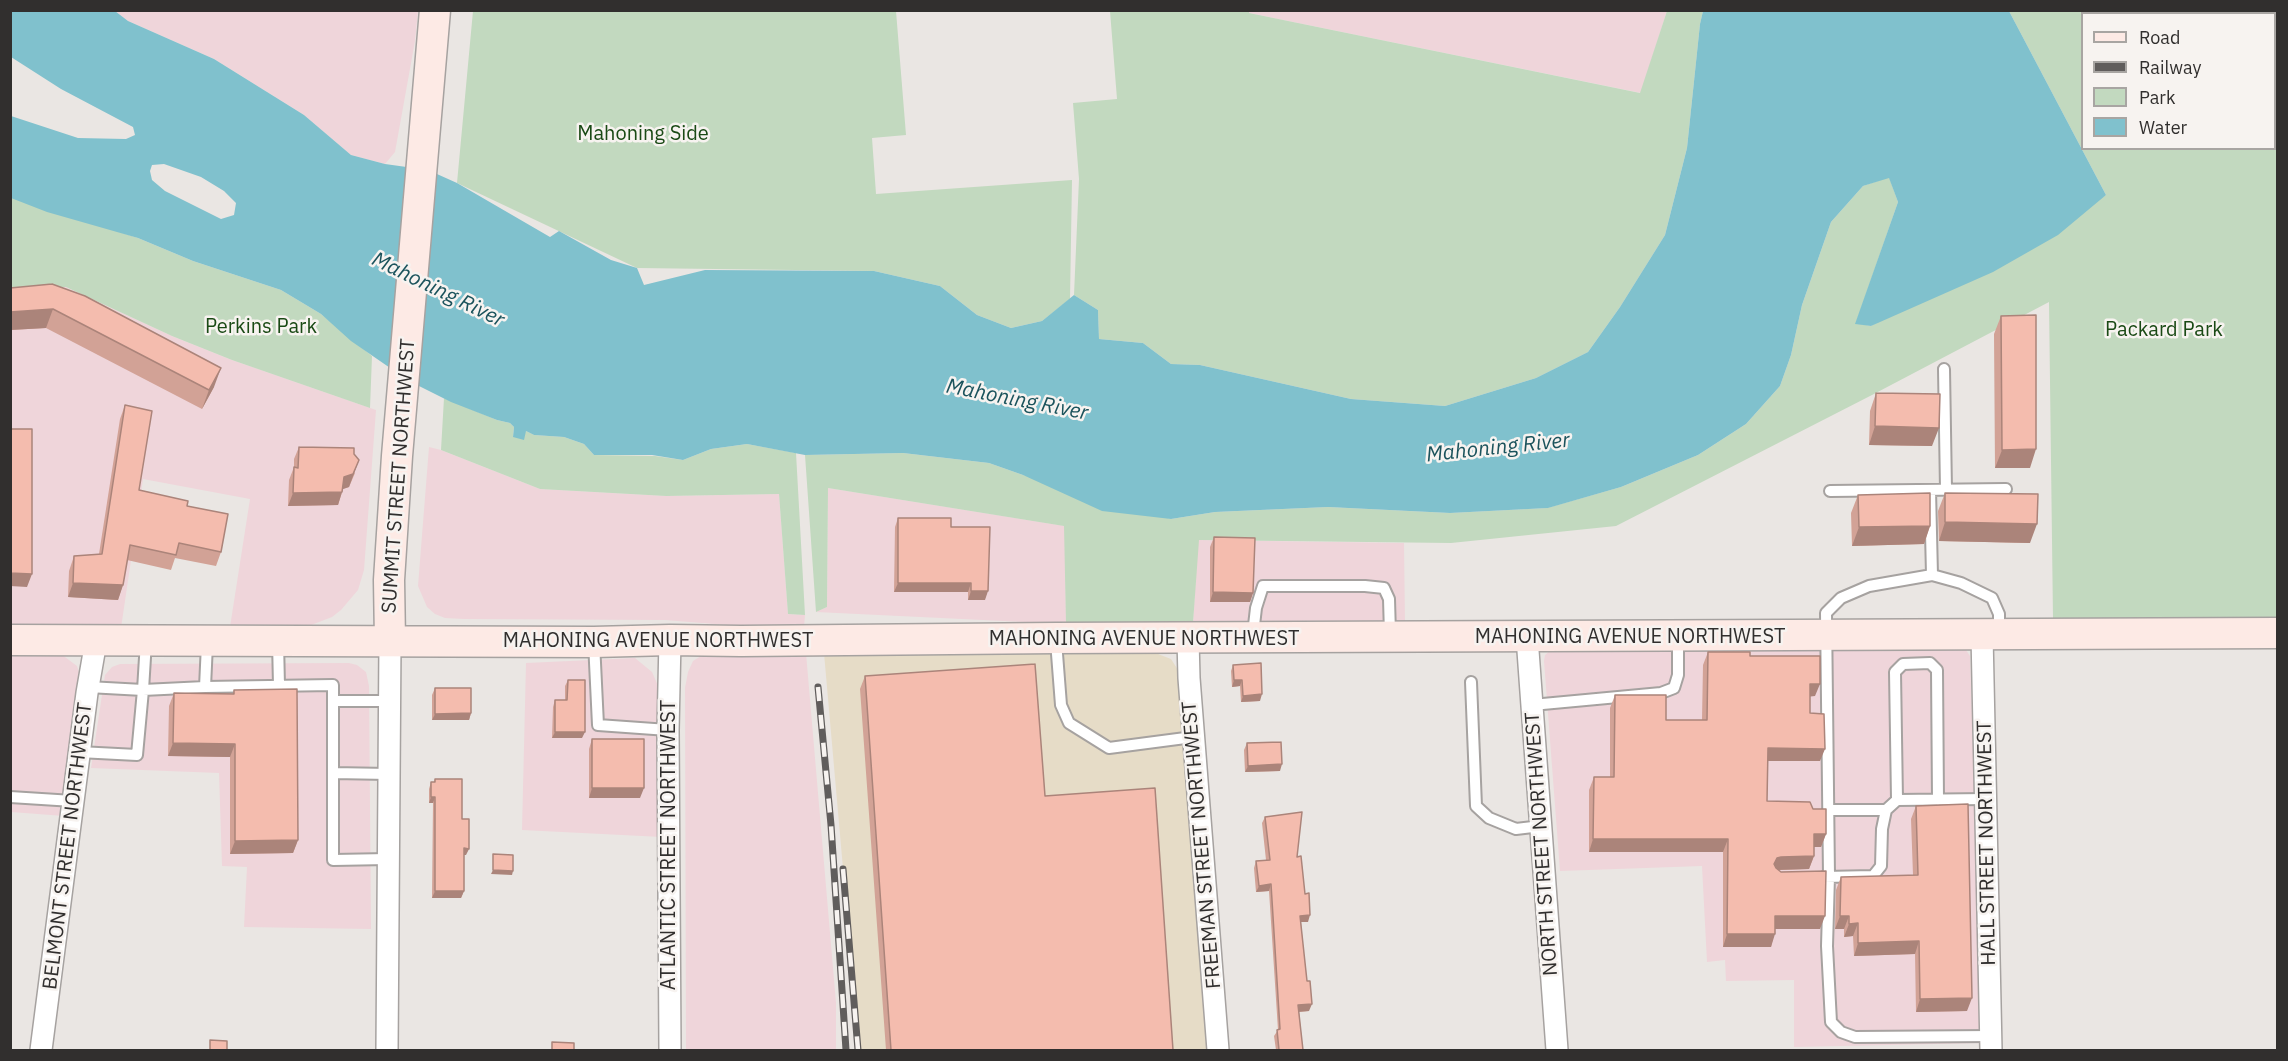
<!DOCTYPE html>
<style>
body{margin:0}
#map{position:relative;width:2288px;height:1061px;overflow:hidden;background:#eae6e3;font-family:"IBM Plex Sans",sans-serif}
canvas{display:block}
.frame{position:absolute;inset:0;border:12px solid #312f2e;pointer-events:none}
.legend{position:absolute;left:2081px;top:12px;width:195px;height:138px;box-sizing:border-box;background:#f7f3f0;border:2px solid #a8a5a2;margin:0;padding:8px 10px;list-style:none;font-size:18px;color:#312f2e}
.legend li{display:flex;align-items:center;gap:12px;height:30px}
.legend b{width:30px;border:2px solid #a8a5a2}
</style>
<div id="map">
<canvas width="2288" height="1061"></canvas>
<div class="frame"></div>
<ul class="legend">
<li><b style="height:8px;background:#fdeae5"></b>Road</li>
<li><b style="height:8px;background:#605d5c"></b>Railway</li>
<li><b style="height:16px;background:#c2d9bf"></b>Park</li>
<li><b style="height:16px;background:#80c1cd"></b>Water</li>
</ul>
</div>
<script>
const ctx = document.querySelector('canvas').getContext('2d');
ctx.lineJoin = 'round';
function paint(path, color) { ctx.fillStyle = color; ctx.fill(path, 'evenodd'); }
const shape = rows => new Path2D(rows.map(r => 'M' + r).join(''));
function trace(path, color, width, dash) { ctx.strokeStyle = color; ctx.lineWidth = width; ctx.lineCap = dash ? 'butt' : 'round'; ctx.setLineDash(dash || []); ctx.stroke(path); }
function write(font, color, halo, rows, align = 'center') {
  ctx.font = font + ' "IBM Plex Sans",sans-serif'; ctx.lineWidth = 5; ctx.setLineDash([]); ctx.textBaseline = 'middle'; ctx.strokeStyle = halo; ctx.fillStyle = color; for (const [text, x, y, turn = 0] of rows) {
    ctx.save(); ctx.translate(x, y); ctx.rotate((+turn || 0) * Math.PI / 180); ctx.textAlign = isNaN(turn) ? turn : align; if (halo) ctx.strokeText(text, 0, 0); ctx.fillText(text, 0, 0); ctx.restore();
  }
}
const commercial = shape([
 [115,11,418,11,415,41,395,152,385,164,351,155,304,115,214,59,128,21],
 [1249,11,1667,11,1641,93,1249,13],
 [66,287,172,336,232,360,376,410,364,570,358,590,341,610,332,617,306,627,230,627,250,499,143,479,121,628,11,628,10,289],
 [429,447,441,450,540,489,666,496,779,494,788,614,805,615,804,627,739,626,665,620,464,619,445,618,435,614,427,607,418,586],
 [828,488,1065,526,1066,624,816,612,827,607],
 [1198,540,1404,543,1405,623,1193,623],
 [1960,647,1966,650,1970,656,1983,1043,1794,1047,1794,980,1726,981,1725,960,1707,962,1702,866,1560,871,1544,661,1545,655,1552,649],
 [10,653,61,654,77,666,81,679,64,816,11,812],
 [806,653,836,1003,836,1050,686,1050,685,688,688,672,693,661,701,656],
 [635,658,652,672,659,688,662,837,522,830,526,663],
 [349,663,357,665,366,672,369,686,371,929,244,927,247,867,222,866,219,773,91,768,105,675,112,667,120,664]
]);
const industrial = shape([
 [824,653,1158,654,1171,659,1180,673,1209,1050,859,1050]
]);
const green = shape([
 [473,11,896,11,906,135,872,138,876,194,1072,180,1070,299,1042,321,1011,328,977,315,940,286,874,271,637,268,457,183],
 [1110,11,1249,11,1249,13,1640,93,1667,11,1703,11,1700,24,1687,148,1665,235,1620,307,1588,352,1536,378,1445,406,1351,399,1200,365,1171,364,1143,343,1099,339,1098,310,1074,295,1079,179,1073,103,1117,99],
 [2009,11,2277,11,2277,618,2053,619,2049,302,1872,395,1616,526,1451,543,1199,540,1193,623,1066,624,1064,526,828,488,827,607,816,612,805,455,903,453,989,463,1023,475,1171,519,1215,512,1328,507,1450,513,1547,508,1621,487,1698,455,1746,424,1780,386,1791,355,1802,305,1831,222,1863,186,1889,177,1898,202,1856,323,1871,326,2106,195],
 [2082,14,2274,14,2274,148,2082,148],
 [11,197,138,238,193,261,281,290,321,314,372,356,370,408,232,360,172,336,66,287,11,290],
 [444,398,497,420,510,423,514,427,513,437,526,431,534,435,564,437,584,444,594,455,655,456,683,460,711,449,747,444,796,453,805,615,788,614,779,494,666,496,540,489,441,450]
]);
const water = shape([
 [10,11,115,11,128,21,214,59,304,115,351,155,385,164,428,170,457,183,550,237,559,231,611,260,637,268,644,285,705,270,874,271,940,286,977,315,1011,328,1042,321,1074,295,1098,310,1099,339,1143,343,1171,364,1200,365,1351,399,1445,406,1536,378,1588,352,1620,307,1665,235,1687,148,1700,24,1703,11,2009,11,2106,195,2058,235,1993,272,1871,326,1855,324,1898,202,1889,178,1863,186,1831,222,1802,305,1791,355,1780,386,1746,424,1698,455,1621,487,1548,508,1450,513,1328,507,1215,512,1171,519,1102,511,1023,475,989,463,903,453,805,455,747,444,711,449,683,460,652,455,594,455,584,444,564,437,534,435,526,431,524,440,513,437,514,427,510,423,497,420,451,402,409,381,351,341,321,314,281,290,193,261,138,238,47,212,11,198,11,116,78,138,126,139,135,135,133,127,61,89,11,57],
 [164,164,201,177,224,191,236,203,234,215,221,219,165,191,152,180,150,171,152,165]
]);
const lane = shape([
 [1944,369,1946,490],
 [1930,490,1932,575],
 [1830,491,2006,489],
 [1253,634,1256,608,1263,586,1365,586,1384,588,1389,599,1390,634],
 [278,641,279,686],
 [1056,641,1061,705,1069,723,1109,748,1193,737],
 [594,642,598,725,668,730],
 [207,644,205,687,333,685,333,860,388,859],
 [1471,682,1476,806,1489,818,1516,829,1541,826],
 [88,687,143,690,146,641],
 [333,701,389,701],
 [1532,705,1661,693,1674,688,1678,675,1678,637],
 [79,752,137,755,143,690,205,687],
 [333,773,389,774],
 [10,797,73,801],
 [1897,800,1895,672,1903,664,1930,663,1937,670,1938,800],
 [1828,810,1886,810],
 [1824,877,1873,876,1881,866,1882,829,1886,810,1897,800,1986,799],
 [1991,1036,1855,1037,1841,1032,1831,1022,1827,946,1829,876,1826,613,1841,598,1869,586,1932,575,1961,583,1992,598,1999,614,1999,634]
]);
const street = shape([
 [1982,635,1991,1050],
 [1527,637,1557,1050],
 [1188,639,1189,678,1218,1050],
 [670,640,668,730,670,1050],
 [41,1050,87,693,96,641],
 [387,1050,390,641]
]);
const secondary = shape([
 [10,640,594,642,670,640,741,641,1056,638,2278,633],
 [390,641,389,580,397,456,435,10]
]);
const rail = shape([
 [818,687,831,825,846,1050],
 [843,869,858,1050]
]);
const wall = shape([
 [10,288,214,387,202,409,46,328,10,330],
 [2001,316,2030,468,1995,468,1994,334],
 [1876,393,1932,446,1869,445,1870,411],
 [125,405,139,490,187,506,221,552,216,566,175,558,171,570,127,560,123,585,118,600,68,597,69,571,74,556,99,554,120,419],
 [299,447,355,473,349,487,343,489,338,505,288,506,289,480,294,467,294,459],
 [1945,493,2030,543,1939,541,1938,511],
 [1858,495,1930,526,1924,544,1852,546,1851,513],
 [898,518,951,527,985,600,968,600,968,592,894,592,895,527],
 [1214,537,1253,593,1250,602,1210,602,1210,547],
 [1708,652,1750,656,1815,696,1810,696,1810,713,1820,761,1768,761,1767,801,1813,809,1826,834,1821,847,1814,847,1814,856,1809,869,1778,870,1820,929,1775,929,1771,947,1723,947,1723,852,1589,852,1589,790,1594,777,1610,777,1610,708,1615,695,1666,720,1702,720,1703,665],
 [1233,665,1260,701,1241,702,1240,686,1232,687,1231,671],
 [865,676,1045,796,1173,1050,886,1050,860,689],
 [568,680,582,738,552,738,553,707,555,700,565,700,565,686],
 [435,688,471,713,469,720,432,720,432,695],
 [234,690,298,840,293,853,230,854,230,757,168,756,169,706,174,693,233,694],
 [592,739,640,798,589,798,589,749],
 [1247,743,1280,771,1245,772,1244,750],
 [435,779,462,819,466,855,464,855,464,891,461,898,432,898,433,803,429,803,429,789,431,782,434,782],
 [1916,806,1967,1011,1916,1012,1915,954,1854,956,1853,936,1844,937,1844,929,1835,929,1836,890,1841,877,1913,875,1911,819],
 [1265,817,1297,857,1308,922,1301,922,1309,1011,1299,1012,1303,1050,1276,1050,1274,1036,1278,1030,1269,891,1256,892,1254,868,1256,861,1266,860,1262,823]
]);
const shadedWall = shape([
 [53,309,46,328,10,330,10,312],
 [221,368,214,387,202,409,209,390],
 [1875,426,1939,428,1932,446,1869,445],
 [2036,449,2030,468,1995,468,2002,450],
 [359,460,349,487,340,490,344,477],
 [342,492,338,505,288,506,293,493],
 [1945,522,2037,524,2030,543,1939,541],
 [1930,526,1924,544,1852,546,1859,527],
 [10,573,32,574,27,587,10,586],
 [73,583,123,585,118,600,68,597],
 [898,583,971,583,968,592,894,592],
 [971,591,988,591,985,600,968,600],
 [1213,592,1253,593,1250,602,1210,602],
 [1234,680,1242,680,1240,686,1232,687],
 [1810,684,1820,684,1815,696,1806,697],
 [1262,694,1260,701,1241,702,1243,696],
 [471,713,469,720,432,720,435,714],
 [555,732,585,732,582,738,552,738],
 [173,743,235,744,230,757,168,756],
 [1768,748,1825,749,1820,761,1763,761],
 [1282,764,1280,771,1245,772,1248,766],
 [592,788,644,788,640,798,589,798],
 [431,797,435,797,433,803,429,803],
 [1814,834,1826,834,1821,847,1810,847],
 [1593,839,1728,839,1723,852,1589,852],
 [298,840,293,853,230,854,235,841],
 [464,848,469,849,466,855,462,855],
 [1814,856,1809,869,1776,870,1774,864,1777,858,1781,857],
 [493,870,513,871,512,875,491,874],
 [1271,884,1269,891,1256,892,1259,886],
 [435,891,464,891,461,898,432,898],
 [1310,915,1308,922,1298,922,1300,916],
 [1775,916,1825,916,1820,929,1771,929],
 [1840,916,1849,916,1844,929,1835,929],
 [1858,923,1853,936,1844,937,1849,924],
 [1727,934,1775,934,1771,947,1723,947],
 [1919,941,1915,954,1854,956,1858,943],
 [1972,998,1967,1011,1916,1012,1920,999],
 [1312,1004,1309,1011,1296,1012,1298,1005]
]);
const building = shape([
 [52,284,85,296,221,368,209,390,53,309,10,312,10,288,52,284],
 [2036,315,2036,449,2002,450,2001,316,2036,315],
 [1876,393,1940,394,1939,428,1875,426,1876,393],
 [125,405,152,411,139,490,188,501,187,506,228,514,221,552,179,543,176,555,130,545,123,585,73,583,74,556,102,554,125,405],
 [10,429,32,429,32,574,10,573,10,429],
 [299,447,354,448,354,454,359,460,353,474,344,477,342,492,293,493,294,467,298,468,299,447],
 [1930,493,1930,526,1859,527,1858,495,1930,493],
 [1945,493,2038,494,2037,524,1945,522,1945,493],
 [898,518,951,518,951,527,990,527,988,591,971,591,971,583,898,583,898,518],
 [1214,537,1255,538,1253,593,1213,592,1214,537],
 [1708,652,1750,652,1750,656,1820,656,1820,684,1810,684,1810,713,1824,714,1825,749,1768,748,1767,801,1810,802,1813,809,1826,809,1826,834,1814,834,1814,856,1781,857,1777,858,1774,864,1776,868,1781,872,1826,871,1825,916,1775,916,1775,934,1727,934,1728,839,1593,839,1594,777,1614,777,1615,695,1666,695,1666,720,1707,720,1708,652],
 [1261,663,1262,694,1243,696,1242,680,1234,680,1233,665,1261,663],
 [1035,664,1045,796,1155,788,1173,1050,891,1050,865,676,1035,664],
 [568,680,585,680,585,732,555,732,555,700,567,700,568,680],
 [435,688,471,688,471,713,435,714,435,688],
 [297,689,298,840,235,841,235,744,173,743,174,693,234,694,234,690,297,689],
 [592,739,644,739,644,788,592,788,592,739],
 [1281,742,1282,764,1248,766,1247,743,1281,742],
 [435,779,462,779,462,819,469,819,469,849,464,848,464,891,435,891,435,797,431,797,431,782,435,782,435,779],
 [1968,804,1972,998,1920,999,1919,941,1858,943,1858,923,1849,924,1849,916,1840,916,1841,877,1918,875,1916,806,1968,804],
 [1302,812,1297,857,1301,856,1305,894,1309,893,1310,915,1300,916,1307,981,1310,981,1312,1004,1298,1005,1303,1050,1279,1050,1277,1030,1280,1029,1271,884,1259,886,1256,861,1270,860,1265,817,1302,812],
 [493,854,513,855,513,871,493,870,493,854],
 [210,1040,227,1041,227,1050,210,1050,210,1040],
 [552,1042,574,1043,574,1050,552,1050,552,1042]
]);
const parkNames = [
 ["Mahoning Side",643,134],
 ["Perkins Park",261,327],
 ["Packard Park",2164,330]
];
const streetNames = [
 ["SUMMIT STREET NORTHWEST",399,476,-86],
 ["MAHONING AVENUE NORTHWEST",1630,637],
 ["MAHONING AVENUE NORTHWEST",1144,639],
 ["MAHONING AVENUE NORTHWEST",658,641],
 ["HALL STREET NORTHWEST",1987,843,-91],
 ["NORTH STREET NORTHWEST",1542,844,-94],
 ["ATLANTIC STREET NORTHWEST",669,845,-90],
 ["FREEMAN STREET NORTHWEST",1202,845,-95],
 ["BELMONT STREET NORTHWEST",68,846,-83]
];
const waterNames = [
 ["Mahoning River",438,290,26],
 ["Mahoning River",1017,400,11],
 ["Mahoning River",1498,448,-6]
];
paint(commercial, '#efd5da');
paint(industrial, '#e6dcc7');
paint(green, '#c2d9bf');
paint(water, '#80c1cd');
trace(lane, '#a6a2a0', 14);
trace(street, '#a6a2a0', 24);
trace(secondary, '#a6a2a0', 33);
trace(lane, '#fff', 10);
trace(street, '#fff', 21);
trace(secondary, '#fdeae5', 30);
trace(rail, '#605d5c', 7);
trace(rail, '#f7f3f0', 4.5, [14]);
paint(wall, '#d2a296');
paint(shadedWall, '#ab847a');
paint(building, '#f4bcae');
trace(building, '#ab847a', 1.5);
write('20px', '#1a4a15', '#f7f3f0', parkNames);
write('20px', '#312f2e', '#f7f3f0', streetNames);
write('italic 21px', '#1b535c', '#f7f3f0', waterNames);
</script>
